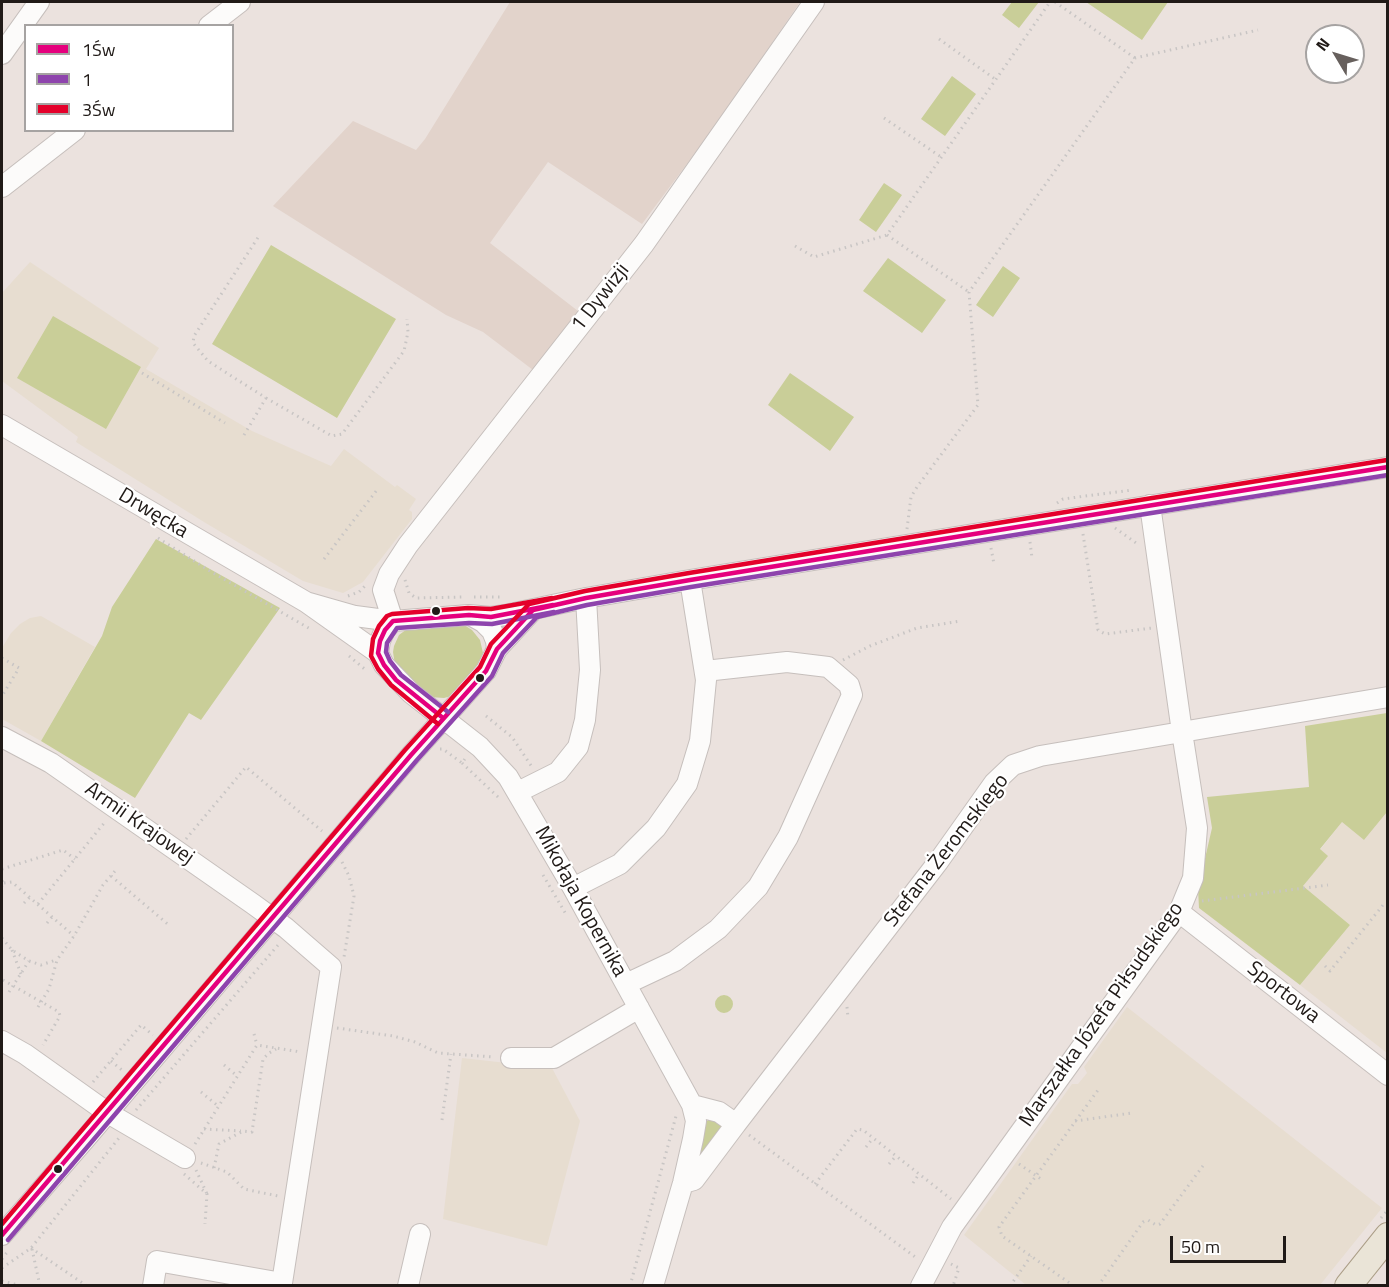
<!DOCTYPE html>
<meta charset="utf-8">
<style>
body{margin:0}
#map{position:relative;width:1389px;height:1287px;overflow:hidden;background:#ebe2de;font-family:"Titillium Web",sans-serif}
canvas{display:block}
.frame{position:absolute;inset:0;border:3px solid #201a17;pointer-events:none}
.legend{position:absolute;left:24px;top:24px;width:210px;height:108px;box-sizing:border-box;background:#fff;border:2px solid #a6a3a2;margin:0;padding:8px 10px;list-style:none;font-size:18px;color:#201a17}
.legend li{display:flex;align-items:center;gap:12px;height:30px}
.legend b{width:30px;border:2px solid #a6a3a2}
.north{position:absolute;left:1305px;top:24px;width:60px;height:60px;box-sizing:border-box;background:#fff;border:2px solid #a6a3a2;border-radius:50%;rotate:308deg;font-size:16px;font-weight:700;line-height:24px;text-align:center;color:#201a17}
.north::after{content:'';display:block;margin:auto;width:21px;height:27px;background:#67605d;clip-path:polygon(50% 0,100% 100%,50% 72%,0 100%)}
.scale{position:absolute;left:1170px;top:1236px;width:116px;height:27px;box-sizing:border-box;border:3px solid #201a17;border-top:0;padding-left:8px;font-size:18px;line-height:21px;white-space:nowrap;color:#201a17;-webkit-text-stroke:4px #fff;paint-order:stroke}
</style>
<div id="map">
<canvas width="1389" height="1287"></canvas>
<div class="frame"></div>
<ul class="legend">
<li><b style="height:8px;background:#e5007d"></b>1Św</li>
<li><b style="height:8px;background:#8e44ad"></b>1</li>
<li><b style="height:8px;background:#e4002b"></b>3Św</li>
</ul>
<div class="north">N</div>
<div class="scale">50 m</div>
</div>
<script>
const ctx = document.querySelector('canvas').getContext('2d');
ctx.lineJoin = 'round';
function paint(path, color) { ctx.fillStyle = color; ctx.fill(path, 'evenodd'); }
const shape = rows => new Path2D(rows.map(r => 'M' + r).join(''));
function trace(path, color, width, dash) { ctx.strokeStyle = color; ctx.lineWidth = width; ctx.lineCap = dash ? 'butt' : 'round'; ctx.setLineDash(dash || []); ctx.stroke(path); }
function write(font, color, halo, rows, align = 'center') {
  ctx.font = font + ' "Titillium Web",sans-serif'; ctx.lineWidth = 4.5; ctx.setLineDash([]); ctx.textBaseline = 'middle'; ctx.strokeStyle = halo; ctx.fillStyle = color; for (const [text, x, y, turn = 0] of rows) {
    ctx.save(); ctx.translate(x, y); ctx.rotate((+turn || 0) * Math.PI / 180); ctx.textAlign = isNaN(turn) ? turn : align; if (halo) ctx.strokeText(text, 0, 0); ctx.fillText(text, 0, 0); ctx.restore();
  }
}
const industrial = shape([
 [510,2,800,2,719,121,642,224,548,162,490,243,578,311,533,370,483,332,446,315,273,206,353,121,416,150,425,139]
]);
const education = shape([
 [30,262,159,348,146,369,252,431,331,466,344,449,395,487,397,485,416,499,409,510,412,512,412,519,363,582,343,593,303,581,204,522,76,442,78,437,2,381,2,293],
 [41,616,95,647,41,741,2,719,2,648,11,633,20,624,30,618],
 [1387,812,1387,1053,1300,985,1350,925,1303,886,1327,856,1320,850,1342,822,1364,840],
 [1127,1007,1382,1208,1320,1285,1026,1285,964,1235,1072,1084,1078,1084,1087,1073,1084,1067],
 [462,1058,552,1068,580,1121,547,1246,443,1219]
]);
const green = shape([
 [1012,2,1039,2,1019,28,1002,15],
 [1086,2,1168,2,1142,40],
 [952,76,976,94,945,136,921,119],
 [884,183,902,195,876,232,859,220],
 [271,245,396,319,337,418,212,344],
 [888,258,946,300,922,333,863,291],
 [1003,266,1020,278,993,317,976,305],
 [53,316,141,367,106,429,17,378],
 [790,373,854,417,830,451,768,405],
 [156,539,280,608,201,720,189,713,135,798,41,741,102,636,112,607],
 [461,623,472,630,480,640,483,653,480,667,455,695,444,698,430,697,395,665,393,652,394,646,399,635,411,626],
 [1387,713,1387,812,1364,840,1342,822,1320,849,1328,856,1303,886,1350,925,1300,985,1199,908,1198,889,1212,828,1207,797,1309,787,1305,726],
 '715 1004a9 9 0 1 1 18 0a9 9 0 1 1-18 0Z',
 [712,1119,723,1124,723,1131,696,1162,702,1127,708,1120]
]);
const path = shape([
 [1055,2,1135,58],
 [939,39,995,79],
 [884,118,941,157],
 [887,235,969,292],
 [795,246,814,257,887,235,1050,2],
 [142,373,225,423],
 [266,398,332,436,342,434,404,351,408,332,407,319],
 [244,435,266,398,208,361,193,343,194,336,259,236],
 [1057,503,1063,499,1132,490],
 [1115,528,1139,545],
 [907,529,911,497,917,487,978,405,969,292,1135,58,1258,30],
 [1083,534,1098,630,1105,634,1152,628],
 [158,538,210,571,312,630],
 [1030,542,1032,558],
 [991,548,994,564],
 [324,559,377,490],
 [405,580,409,593,416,598,462,597],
 [348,596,359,592,365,586],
 [474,597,501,597],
 [349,656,367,671],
 [2,658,19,668,2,696],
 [843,660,870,646,917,628,961,621],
 [486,716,512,737,532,767],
 [440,749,443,749,462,763,467,756],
 [462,763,498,797],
 [186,839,246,767,322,831],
 [342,862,349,876,354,896,344,957],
 [2,869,63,850,75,859],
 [543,875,567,916],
 [111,876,170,926],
 [2,881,4,883,2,886],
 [4,883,12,882,74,936],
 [1202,901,1328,885],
 [24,903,30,897],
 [38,904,105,822],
 [47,923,52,917],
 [2,938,12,950,29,961,41,965,56,960],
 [12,950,21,974],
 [1325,966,1330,971,1383,905],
 [3,980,59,1012,60,1016,43,1045],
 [9,992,29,961],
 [38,1007,49,989,57,960,74,936,103,885,115,871],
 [847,1007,848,1018],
 [337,1028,393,1036,415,1042,438,1053,494,1057],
 [254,1034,257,1045],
 [111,1061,123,1071],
 [224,1065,237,1076],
 [93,1082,141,1025,153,1035],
 [201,1092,218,1106],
 [136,1110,279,944],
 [442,1120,451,1054],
 [1075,1121,1132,1113],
 [204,1129,241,1131],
 [749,1135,918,1259],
 [195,1144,257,1045,301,1052],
 [866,1147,873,1138],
 [201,1163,227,1172,244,1189,278,1196],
 [889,1164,896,1156],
 [1019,1164,1041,1179],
 [214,1168,219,1144,243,1131,252,1132,263,1059,269,1053,276,1049],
 [196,1170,207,1194],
 [184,1174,207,1194,205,1224],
 [913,1183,919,1174],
 [815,1184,857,1129,863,1130,951,1199],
 [1381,1218,1388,1210],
 [31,1248,87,1286],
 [32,1249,40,1286],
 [2,1259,8,1251],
 [951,1264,959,1268,953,1286],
 [2,1268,31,1248,119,1138],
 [2,1281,22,1286],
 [630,1286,676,1116],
 [1010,1286,1031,1256],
 [1074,1286,1002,1236,999,1227,1098,1090],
 [1098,1286,1143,1222,1148,1220,1156,1225,1160,1224,1205,1163]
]);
const minor = shape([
 [209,26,240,2],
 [2,54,39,2],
 [2,187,75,130],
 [2,425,306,602,378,653],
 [306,602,355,616,393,621,469,615,491,617,505,615,586,598,690,580,1388,467],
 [393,621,385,630,380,641,378,653,384,665,411,693,480,747,508,777,573,888,692,1105,696,1121,693,1139,683,1183,653,1286],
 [393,621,383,590,389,574,408,545,644,244,814,2],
 [497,649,533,610],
 [2,737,51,763,253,904,286,928,331,967,282,1283,157,1261,153,1286],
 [518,792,558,772,578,747,585,720,590,670,586,598],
 [573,888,620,864,656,828,687,784,700,741,706,680,690,580],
 [1179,912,1388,1075],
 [626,984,675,961,687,952,718,929,758,887,788,837,852,695,849,685,828,667,787,662,705,671],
 [2,1041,25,1054,108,1113,185,1158],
 [511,1058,554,1058,639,1008],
 [736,1124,938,862,994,783,1013,765,1040,756,1388,697],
 [683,1183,694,1180,736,1124,719,1112,692,1105],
 [2,1235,87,1137,411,755,486,671,497,649,496,641,492,631,483,622,472,616],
 [408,1286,420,1234],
 [921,1286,952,1227,1179,912,1193,878,1197,828,1182,732,1150,505]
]);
const major = shape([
 [1348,1286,1388,1236]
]);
const bus1 = shape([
 [443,718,396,680,384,665,378,653,380,641,385,630,393,621,469,615,491,617,553,605],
 [2,1235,411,755,486,671,497,649,533,610,586,598,690,580,1388,467]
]);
const bus2 = shape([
 [448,712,401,675,390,661,386,652,387,643,397,628,469,623,492,624,554,612],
 [8,1240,417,760,492,676,503,653,537,617,587,605,691,587,1388,475]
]);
const bus3 = shape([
 [438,724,391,685,378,669,371,656,373,639,379,626,387,616,392,614,468,608,491,609,552,598],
 [2,1224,405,750,480,667,491,644,529,604,585,591,689,573,1387,460]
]);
const markers = [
 [436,611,5,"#201a17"],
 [480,678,5,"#201a17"],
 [58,1169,5,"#201a17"]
];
const streetNames = [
 ["1 Dywizji",601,298,-52],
 ["Drwęcka",153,514,31],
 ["Armii Krajowej",139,824,35],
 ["Stefana Żeromskiego",947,851,-52],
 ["Mikołaja Kopernika",580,902,61],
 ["Sportowa",1283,993,38],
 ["Marszałka Józefa Piłsudskiego",1102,1015,-55]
];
paint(industrial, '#e2d3cb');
paint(education, '#e7ddd0');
paint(green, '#c9ce98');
trace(minor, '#c6bfbc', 22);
trace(major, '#ab9e87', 28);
trace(path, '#c8c5c4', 3, [1.5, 4.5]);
trace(minor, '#fcfbfa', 20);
trace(major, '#eae4d7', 26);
trace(bus1, '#e5007d', 4.5);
trace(bus2, '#8e44ad', 4.5);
trace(bus3, '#e4002b', 4.5);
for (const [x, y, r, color] of markers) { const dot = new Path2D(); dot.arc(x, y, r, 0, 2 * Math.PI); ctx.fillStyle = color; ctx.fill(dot); trace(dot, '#fff', 2); }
write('21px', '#201a17', '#fff', streetNames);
</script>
